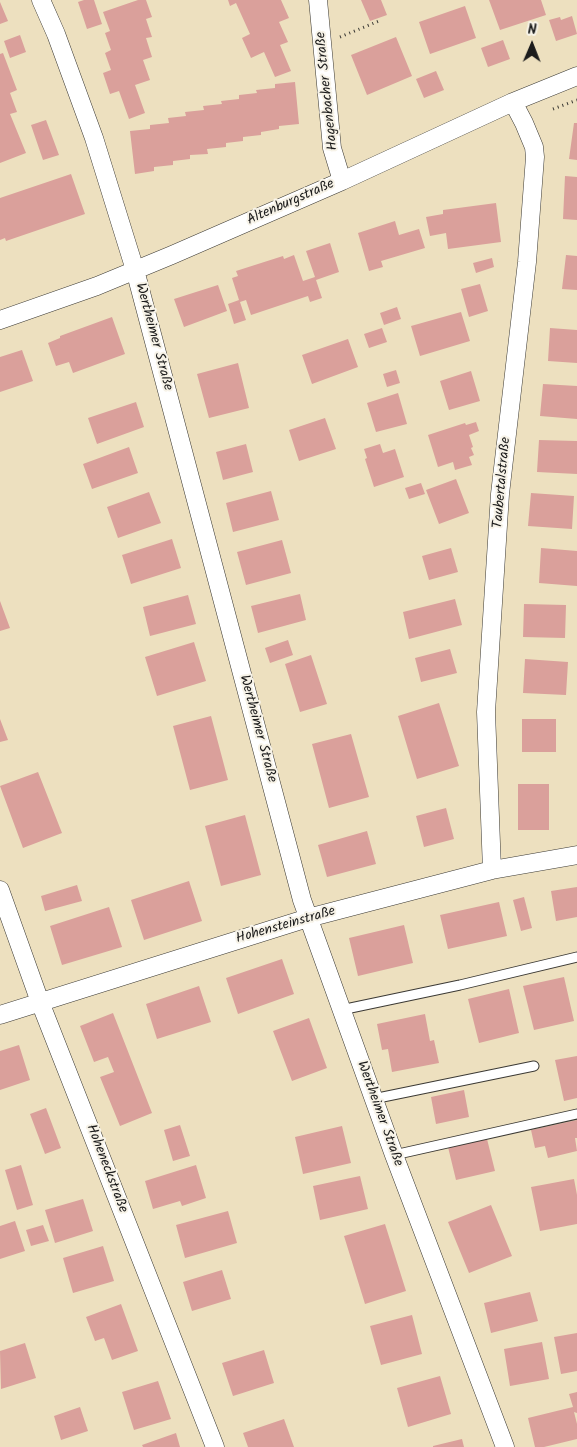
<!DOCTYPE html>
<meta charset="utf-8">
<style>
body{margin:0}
#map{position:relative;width:577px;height:1447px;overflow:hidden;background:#ede0bf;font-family:Kalam,sans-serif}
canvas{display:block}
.north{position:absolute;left:507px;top:20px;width:50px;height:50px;-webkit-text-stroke:4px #f7f3e8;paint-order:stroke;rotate:1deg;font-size:14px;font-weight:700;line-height:20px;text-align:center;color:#1c1c1c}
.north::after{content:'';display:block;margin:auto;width:18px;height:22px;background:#1c1c1c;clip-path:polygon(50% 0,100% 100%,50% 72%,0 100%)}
</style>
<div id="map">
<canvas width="577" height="1447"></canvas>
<div class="north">N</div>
</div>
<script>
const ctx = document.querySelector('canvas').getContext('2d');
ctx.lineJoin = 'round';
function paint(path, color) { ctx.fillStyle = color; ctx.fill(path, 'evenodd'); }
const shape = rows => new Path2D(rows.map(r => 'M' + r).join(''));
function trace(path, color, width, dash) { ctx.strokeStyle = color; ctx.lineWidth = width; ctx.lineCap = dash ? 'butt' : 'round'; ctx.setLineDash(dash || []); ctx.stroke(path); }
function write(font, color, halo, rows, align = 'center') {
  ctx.font = font + ' Kalam,sans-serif'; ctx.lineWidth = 4; ctx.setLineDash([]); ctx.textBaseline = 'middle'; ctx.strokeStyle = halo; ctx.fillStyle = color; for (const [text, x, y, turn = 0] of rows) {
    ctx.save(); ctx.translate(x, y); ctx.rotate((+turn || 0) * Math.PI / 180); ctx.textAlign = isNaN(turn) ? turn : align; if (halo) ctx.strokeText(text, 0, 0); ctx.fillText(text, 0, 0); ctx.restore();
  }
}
const building = shape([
 [84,0,94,0,102,24,87,29,78,2],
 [138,0,146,0,152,17,146,19,152,37,146,38,152,57,143,60,150,80,135,85,145,113,129,119,119,91,110,94,103,73,111,70,105,53,111,50,105,33,110,31,103,12],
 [228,0,281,0,289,18,279,22,288,42,280,45,291,71,275,77,264,52,251,58,242,38,250,34,236,3,230,6],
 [361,0,381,0,387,15,370,21],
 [489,0,541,0,546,15,500,30],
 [0,2,8,21,0,24],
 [465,6,476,38,430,54,419,22],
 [572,16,577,34,556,41,549,20,560,17,561,20],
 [20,35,26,52,10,58,4,41],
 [396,37,412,76,367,95,351,55],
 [503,40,510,59,488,67,481,48],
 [3,53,17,90,10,93,17,112,10,114,26,153,0,163,0,54],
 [436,71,444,90,424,98,416,79],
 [295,82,299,124,279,126,279,129,261,132,261,135,243,137,243,141,226,143,226,147,207,149,208,154,190,155,190,159,173,161,173,165,154,167,154,171,135,174,130,131,150,129,150,125,169,123,168,118,186,116,185,112,204,110,203,106,222,104,221,101,239,99,239,95,257,93,256,90,275,88,275,84],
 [46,120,59,155,43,160,31,125],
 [574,123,577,123,577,160,569,159],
 [71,174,85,214,6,241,5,238,0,240,0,198],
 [565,176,577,177,577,220,563,219],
 [496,203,501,242,448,249,446,233,430,236,426,217,443,214,443,210],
 [395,221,399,235,419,229,425,248,381,261,383,267,369,271,358,233],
 [330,243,339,272,316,280,322,298,310,302,308,296,251,315,246,300,240,302,246,320,234,324,228,304,239,300,232,278,238,276,236,271,283,256,284,259,294,255,303,281,315,277,306,251],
 [566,255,577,256,577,290,562,289],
 [492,258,494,267,476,273,473,263],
 [480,284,488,311,469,317,461,289],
 [218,285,227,311,184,327,174,299],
 [397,307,401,319,384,325,380,313],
 [461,312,470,341,420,356,411,326],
 [112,317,125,354,73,373,69,362,56,366,48,343,60,338,60,336],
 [382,328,387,342,369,348,364,334],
 [550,328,577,330,577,363,548,361],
 [348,339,358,367,312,384,302,355],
 [22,350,33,381,0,392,0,357],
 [238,363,249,408,209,418,197,374],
 [396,370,400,383,387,387,383,374],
 [471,371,480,401,449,410,440,381],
 [543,384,577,386,577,419,540,416],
 [398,393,407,424,376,432,367,403],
 [136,402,144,427,97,444,88,418],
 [325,418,336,449,299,461,289,430],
 [476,422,479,431,469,435,473,447,471,448,474,455,469,457,472,465,455,470,453,462,438,467,428,435,465,423,466,425],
 [539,440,577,441,577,474,537,472],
 [246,444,253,472,223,480,216,452],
 [380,444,383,453,395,449,404,477,374,487,365,459,367,458,364,449],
 [129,447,138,473,92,489,83,464],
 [456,479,469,513,439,524,426,490],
 [421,483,425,494,409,499,405,488],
 [271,491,279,520,233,532,226,503],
 [149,492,161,523,118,538,107,507],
 [531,493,574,496,572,529,528,526],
 [172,539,181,568,131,584,122,555],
 [282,540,291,573,246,585,237,552],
 [451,548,458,572,429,580,422,556],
 [541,548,577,551,577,586,539,583],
 [300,594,306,620,258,633,251,606],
 [188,595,196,624,150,636,143,607],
 [455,599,462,625,409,639,403,612],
 [0,601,10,628,0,631],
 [524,604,566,605,565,638,523,637],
 [288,640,293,655,270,663,265,648],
 [194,642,206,681,157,696,145,657],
 [450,649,457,673,421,682,415,658],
 [311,655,327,704,300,712,285,664],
 [525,659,568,662,566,695,523,693],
 [439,703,459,766,417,779,398,716],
 [211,716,228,780,190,790,173,726],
 [0,719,8,740,0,742],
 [522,719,556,719,556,752,522,752],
 [351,734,369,797,329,808,312,744],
 [38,772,62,833,23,848,0,786],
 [518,784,549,784,549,830,518,830],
 [446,808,454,839,424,847,416,816],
 [245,815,261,875,221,886,205,826],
 [367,831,376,864,327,877,318,845],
 [189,881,202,921,144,940,131,900],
 [77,885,82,901,45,911,41,896],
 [577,887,577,917,556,921,551,891],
 [524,897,532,928,521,931,513,900],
 [499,902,507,936,448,949,440,915],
 [109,907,122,947,62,965,50,926],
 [404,925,413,963,358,976,349,938],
 [282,959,294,994,238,1014,226,978],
 [564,977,574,1021,534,1030,523,986],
 [199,986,211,1022,157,1039,146,1004],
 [509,989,519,1033,479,1043,468,999],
 [113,1013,152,1113,120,1126,100,1077,114,1072,108,1057,94,1062,80,1026],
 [425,1014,430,1041,434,1040,439,1063,392,1072,388,1049,382,1050,377,1024],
 [309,1018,327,1068,292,1081,273,1031],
 [19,1045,30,1080,0,1090,0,1051],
 [577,1056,577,1098,564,1101,555,1060],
 [464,1090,469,1117,436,1124,431,1097],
 [46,1108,61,1148,45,1154,30,1114],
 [577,1120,577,1138,575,1138,577,1151,548,1158,545,1146,535,1148,531,1130],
 [180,1125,190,1156,173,1161,164,1130],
 [342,1126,351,1163,303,1174,295,1137],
 [487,1139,495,1171,456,1180,448,1147],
 [21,1165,33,1205,17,1210,5,1170],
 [196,1165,206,1198,182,1206,180,1201,153,1209,145,1181],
 [360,1176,368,1209,320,1220,313,1186],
 [574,1179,577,1195,577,1224,540,1231,531,1187],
 [83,1199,93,1231,55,1243,45,1210],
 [491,1205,512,1256,469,1273,448,1222],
 [228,1211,237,1243,185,1258,176,1225],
 [15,1221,25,1251,0,1259,0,1226],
 [385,1224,406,1291,365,1304,344,1236],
 [43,1225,49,1241,31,1246,26,1230],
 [103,1246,114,1281,73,1293,63,1258],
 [222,1270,231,1299,192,1311,183,1282],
 [530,1292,538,1321,491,1333,484,1303],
 [121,1304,138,1351,112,1360,104,1338,95,1341,86,1317],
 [412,1315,422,1354,381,1365,370,1326],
 [577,1333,577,1371,561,1374,554,1337],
 [542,1342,549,1379,510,1386,504,1349],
 [25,1343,36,1378,1,1389,0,1351],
 [264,1350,274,1383,233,1396,222,1363],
 [440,1376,451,1414,408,1427,397,1388],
 [158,1381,171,1419,134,1430,122,1392],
 [577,1392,577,1413,574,1412,577,1424,577,1439,544,1447,535,1447,528,1418,573,1407,569,1394],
 [80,1407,88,1431,61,1440,54,1416],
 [284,1419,294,1447,248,1447,243,1433],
 [176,1433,180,1447,143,1447,142,1445],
 [462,1439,464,1447,433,1447,433,1446]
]);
const path = shape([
 [340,37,379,21],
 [553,109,577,100]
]);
const service = shape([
 [341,1010,460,985,577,957],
 [373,1099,534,1066],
 [394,1155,577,1114]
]);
const minor = shape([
 [41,0,56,34,94,138,135,270,302,900,394,1155,505,1447],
 [318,0,332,148,342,181],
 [0,320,97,286,172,255,342,181,513,102,577,76],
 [492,870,486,712,500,494,527,262,535,157,534,147,524,123,513,102],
 [0,890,40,1002,215,1447],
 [0,1015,308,918,492,870,577,855]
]);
const streetNames = [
 ["Hagenbacher Straße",328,91,-96],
 ["Altenburgstraße",291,203,-24],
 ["Wertheimer Straße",153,337,75],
 ["Taubertalstraße",503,483,-85],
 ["Wertheimer Straße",257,729,75],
 ["Hohensteinstraße",286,926,-16],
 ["Wertheimer Straße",379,1114,70],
 ["Hoheneckstraße",106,1169,69]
];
paint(building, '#daa09b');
trace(service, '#3b3934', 11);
trace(minor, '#3b3934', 19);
trace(path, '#3b3934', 3, [1, 4]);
trace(service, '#fff', 9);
trace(minor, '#fff', 18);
write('14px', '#1c1c1c', '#f7f3e8', streetNames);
</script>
